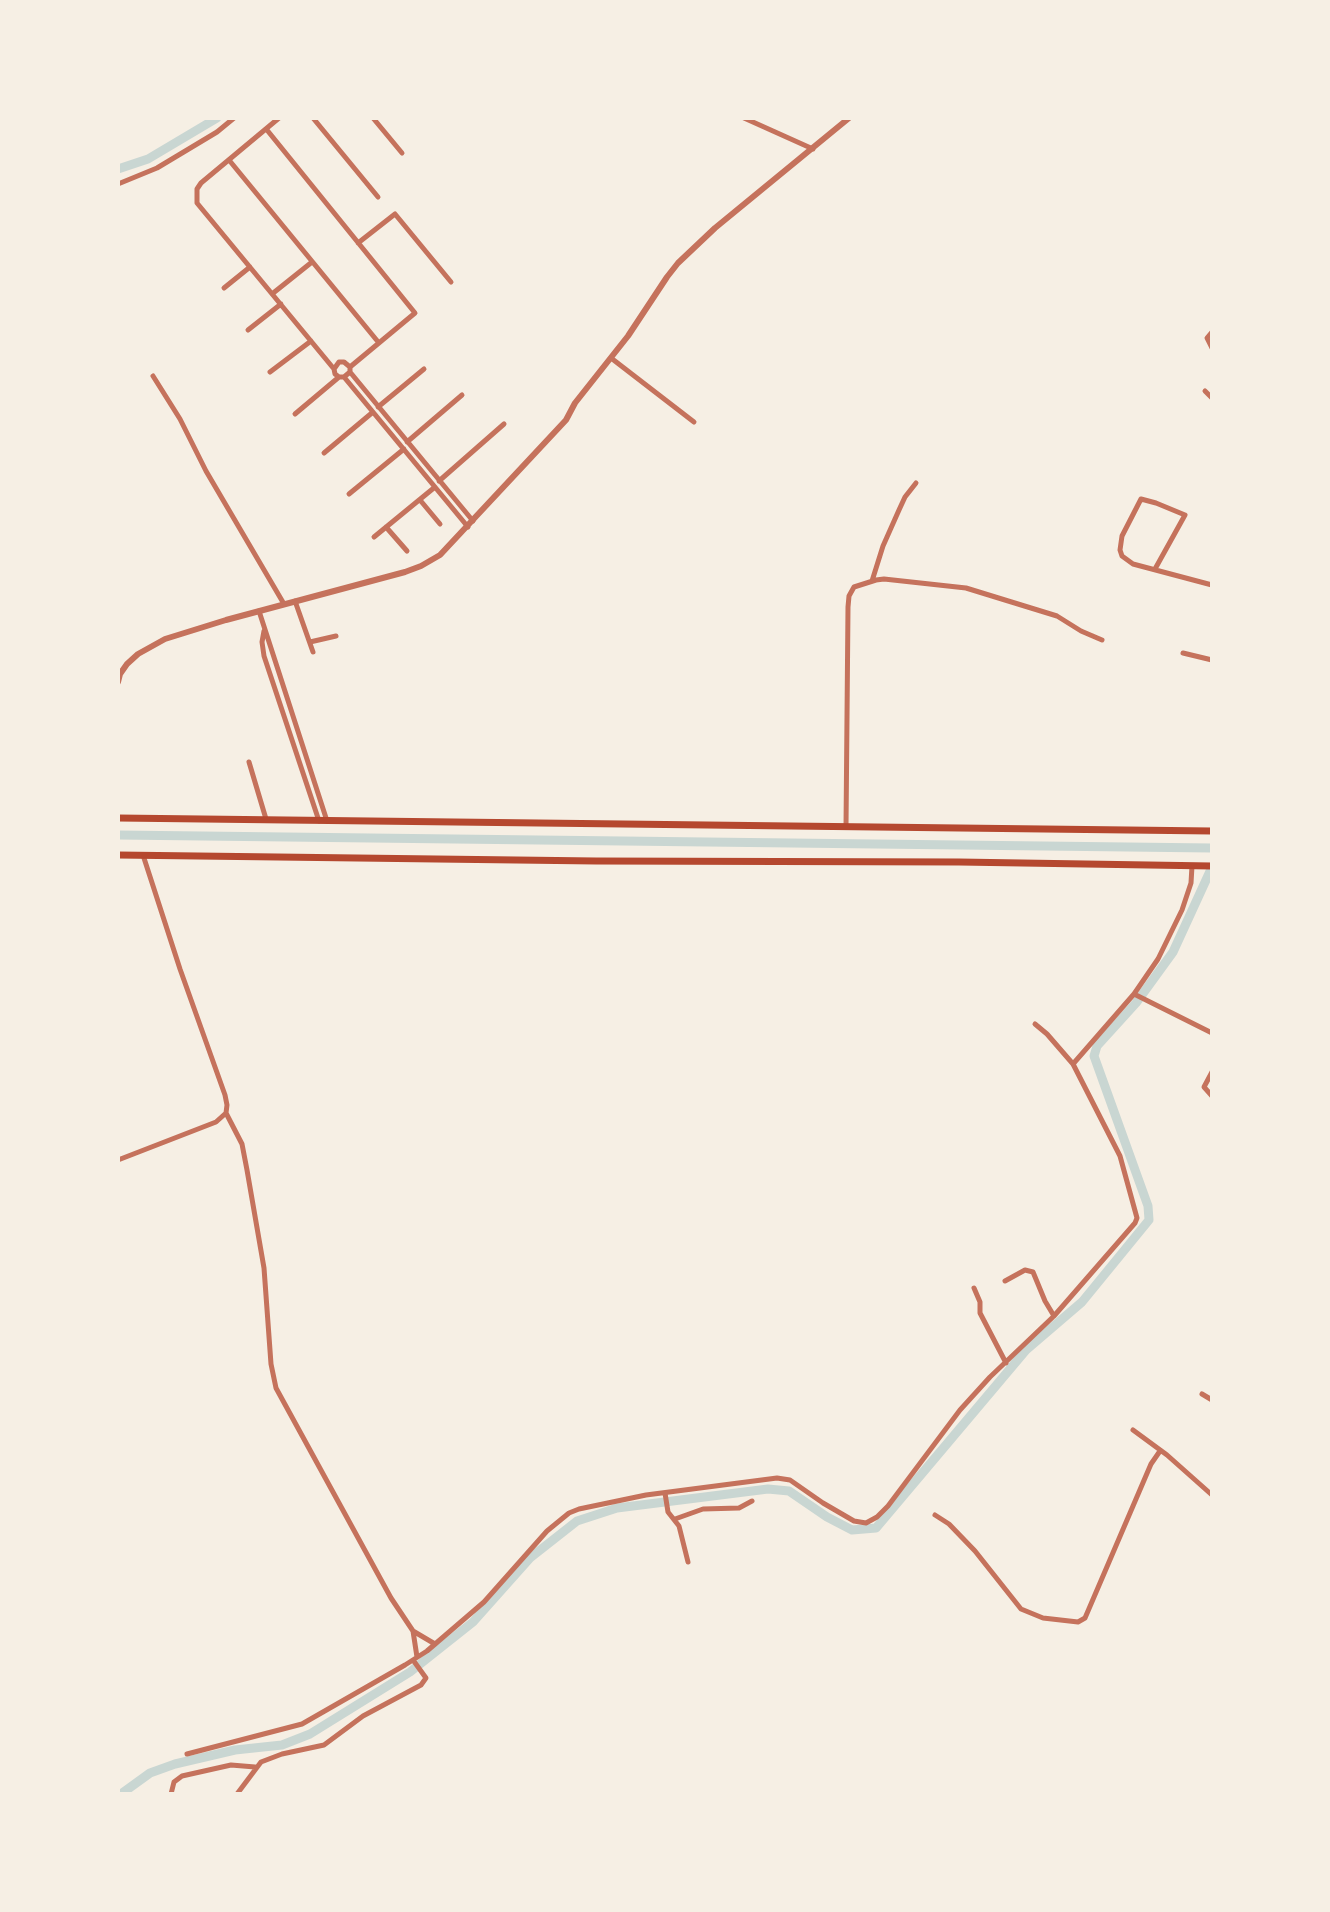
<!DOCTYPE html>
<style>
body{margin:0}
#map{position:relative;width:1330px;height:1912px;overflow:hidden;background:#f6efe4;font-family:"Sofia Sans Condensed",sans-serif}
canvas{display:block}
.frame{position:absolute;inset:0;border:120px solid #f6efe4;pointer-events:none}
</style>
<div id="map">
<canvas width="1330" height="1912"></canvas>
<div class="frame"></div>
</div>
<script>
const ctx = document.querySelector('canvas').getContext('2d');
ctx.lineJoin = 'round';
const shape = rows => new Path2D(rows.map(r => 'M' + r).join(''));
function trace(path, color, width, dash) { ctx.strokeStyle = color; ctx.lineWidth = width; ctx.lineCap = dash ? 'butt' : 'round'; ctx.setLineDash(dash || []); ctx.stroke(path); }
const canal = shape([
 [118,169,148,159,217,118],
 [118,835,1212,848],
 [121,1794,150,1773,175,1764,235,1750,282,1745,310,1734,410,1672,473,1622,530,1558,577,1521,617,1508,768,1489,789,1491,827,1517,852,1530,876,1528,1026,1350,1082,1302,1149,1220,1148,1206,1094,1056,1097,1046,1136,1003,1173,952,1212,867]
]);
const minor = shape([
 [279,118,201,183,197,189,197,203,334,369,335,374,339,377,344,377,350,372,350,367,344,362,339,362,334,369],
 [313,118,378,197],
 [373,118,402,153],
 [744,118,813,149],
 [267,130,415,313,350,367],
 [229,160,379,343],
 [118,184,157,168,217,132,234,118],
 [358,243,395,214,451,282],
 [224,288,250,267],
 [272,294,312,262],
 [248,330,281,304],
 [1212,332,1207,338,1212,348],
 [611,358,694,422],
 [270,372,311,341],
 [350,372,473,521],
 [153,376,180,419,206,471,284,604],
 [344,377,468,527],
 [1205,391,1212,398],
 [378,407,424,369],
 [295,414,339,377],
 [407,442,462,395],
 [324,453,373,412],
 [439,481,504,424],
 [349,494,404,449],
 [420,500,440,524],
 [386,527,407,551],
 [374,537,435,487],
 [1155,569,1185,515,1156,503,1141,499,1122,536,1120,550,1122,556,1133,564,1212,585],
 [872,581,883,546,899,510,905,497,916,483],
 [295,601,313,652],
 [259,611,327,821],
 [264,631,262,642,264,656,319,821],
 [310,642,336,636],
 [1183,653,1212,660],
 [249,762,266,819],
 [846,827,848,607,849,596,854,587,876,580,884,579,966,588,1057,616,1081,631,1102,640],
 [1134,994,1212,1033],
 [1073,1064,1134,994,1158,959,1182,910,1191,883,1192,866],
 [1212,1072,1204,1087,1212,1096],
 [226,1113,242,1144,247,1170,264,1268,271,1364,276,1388,391,1598,413,1631,417,1657],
 [118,1160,216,1122,226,1113,227,1105,225,1095,180,969,143,855],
 [1005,1281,1025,1270,1033,1272,1045,1301,1054,1316],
 [974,1288,980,1302,980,1313,1006,1363],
 [1202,1394,1212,1400],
 [1133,1430,1167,1455,1212,1495],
 [665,1493,668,1512,679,1526,688,1562],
 [935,1515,949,1524,975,1551,1021,1609,1043,1618,1078,1622,1085,1618,1151,1464,1160,1451],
 [675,1519,703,1509,739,1508,752,1501],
 [413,1631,435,1644],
 [187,1754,302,1724,405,1665,427,1651,484,1602,547,1531,569,1513,579,1509,646,1495,777,1478,790,1480,823,1503,854,1521,866,1523,877,1517,888,1506,960,1410,990,1377,1054,1316,1135,1223,1137,1218,1120,1156,1073,1064,1047,1034,1035,1024],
 [171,1794,174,1782,182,1776,231,1765,255,1767],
 [237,1794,261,1762,282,1754,324,1745,363,1716,421,1685,426,1678,413,1660]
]);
const tertiary = shape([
 [118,682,120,674,127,664,138,654,165,639,226,620,405,572,421,566,440,555,566,420,575,403,628,336,667,277,678,263,715,228,849,118]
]);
const secondary = shape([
 [118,818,1212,831],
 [118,855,596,861,959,862,1212,866]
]);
trace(canal, '#c9d6d2', 9);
trace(minor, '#c5725c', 5);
trace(tertiary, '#c5725c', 6);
trace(secondary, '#b5482f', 7);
</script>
